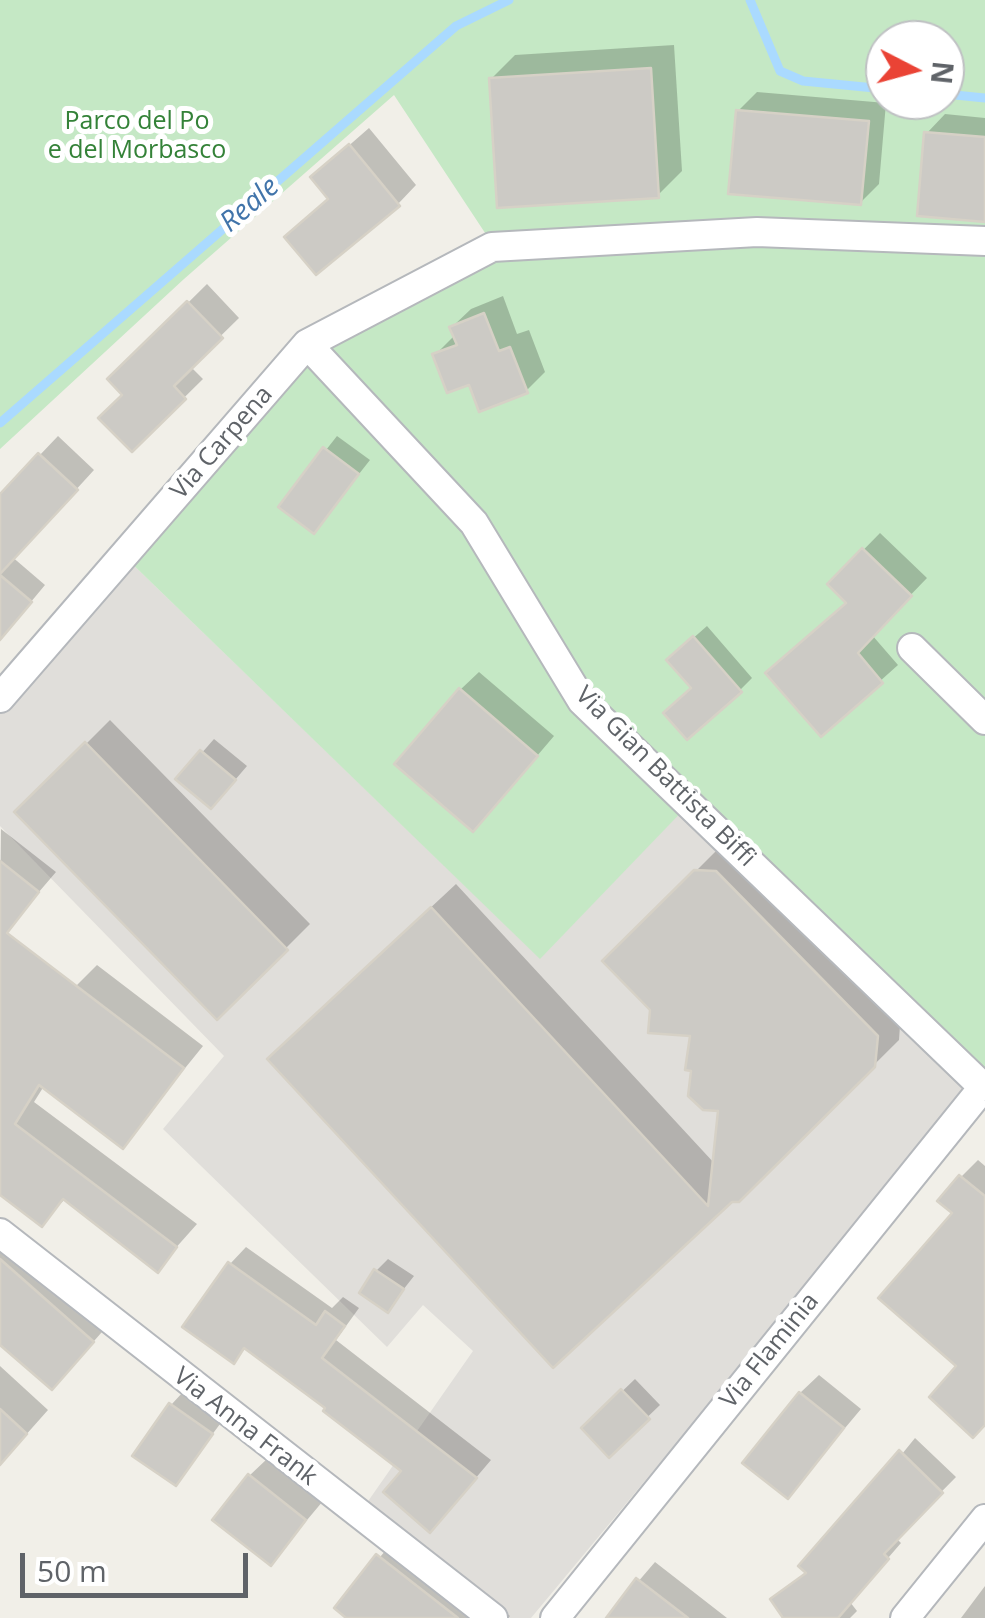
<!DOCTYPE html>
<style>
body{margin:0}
#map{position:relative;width:985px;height:1618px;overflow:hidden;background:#f1efe8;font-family:"Open Sans",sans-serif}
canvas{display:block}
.north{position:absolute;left:865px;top:20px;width:100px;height:100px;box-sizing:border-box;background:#fff;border:2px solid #bfc1c3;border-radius:50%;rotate:96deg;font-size:28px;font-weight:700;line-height:40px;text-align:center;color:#5f6368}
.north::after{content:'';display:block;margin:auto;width:35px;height:45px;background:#ea4335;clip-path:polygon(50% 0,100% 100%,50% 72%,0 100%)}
.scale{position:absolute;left:20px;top:1553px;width:228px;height:45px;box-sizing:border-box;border:5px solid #5f6368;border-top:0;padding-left:12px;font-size:30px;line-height:35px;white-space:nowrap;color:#5f6368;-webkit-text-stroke:8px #fff;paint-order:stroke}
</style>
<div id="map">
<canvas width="985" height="1618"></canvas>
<div class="north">N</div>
<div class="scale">50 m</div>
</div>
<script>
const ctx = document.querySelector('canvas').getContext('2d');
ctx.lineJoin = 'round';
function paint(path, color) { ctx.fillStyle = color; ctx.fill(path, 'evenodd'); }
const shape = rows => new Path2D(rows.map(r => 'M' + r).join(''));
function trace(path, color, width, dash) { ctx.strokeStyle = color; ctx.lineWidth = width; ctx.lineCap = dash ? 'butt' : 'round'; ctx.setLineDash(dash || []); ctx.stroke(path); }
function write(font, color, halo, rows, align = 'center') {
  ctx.font = font + ' "Open Sans",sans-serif'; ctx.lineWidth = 10; ctx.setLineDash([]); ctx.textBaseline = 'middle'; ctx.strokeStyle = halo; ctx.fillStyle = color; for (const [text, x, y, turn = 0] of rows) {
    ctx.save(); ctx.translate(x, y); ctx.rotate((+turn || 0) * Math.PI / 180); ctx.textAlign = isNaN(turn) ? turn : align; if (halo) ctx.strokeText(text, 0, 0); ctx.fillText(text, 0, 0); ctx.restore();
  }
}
const industrial = shape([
 [123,555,540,958,693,799,969,1091,531,1618,486,1618,364,1507,473,1351,423,1305,387,1347,163,1129,224,1056,0,826,0,700]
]);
const green = shape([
 [0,0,985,0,985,1072,693,800,540,959,123,555,306,340,495,248,394,95,184,279,0,449],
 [885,40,945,40,945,100,885,100]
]);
const shadow = shape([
 [674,45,682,171,658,195,491,79,515,55],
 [757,92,886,103,879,184,860,203,738,111],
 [945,114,985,118,985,219,927,133],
 [369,128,416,185,398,204,287,237,330,198,313,177],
 [207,284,239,318,190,366,203,379,132,449,126,394,111,379],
 [503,296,517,334,529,330,545,372,526,391,470,381,435,355,455,335,452,327,471,309],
 [58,436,94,470,41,528,0,525,0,497],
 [337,436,370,460,314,531,282,506],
 [880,533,927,578,872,635,898,665,821,734,849,602,830,584],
 [10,555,45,585,0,639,0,565],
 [707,626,752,678,740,690,694,688,682,648],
 [479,672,554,736,491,810,460,690],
 [110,720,310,924,217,1017,18,812],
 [214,739,247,766,223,794,179,779],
 [1,829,56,872,9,927,0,919],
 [721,846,901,1011,899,1040,738,1200,731,1199,553,1364,294,1035,456,884,715,1164,721,1109,693,1034,653,1009,606,961],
 [97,965,203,1046,122,1146,44,1086,34,1102,197,1224,157,1269,66,1198,42,1223,0,1156,0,980,76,986],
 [978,1160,985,1166,985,1423,960,1366,956,1213,961,1177],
 [0,1227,115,1317,74,1364,0,1342],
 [246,1247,332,1308,343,1297,359,1308,336,1340,491,1460,446,1513,405,1470,329,1407,247,1347,234,1360,230,1264],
 [388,1259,414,1276,388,1309,376,1271],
 [0,1366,48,1410,0,1464],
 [819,1375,861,1409,788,1496,800,1393],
 [635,1379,660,1405,609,1454,584,1428],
 [183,1392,223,1420,176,1483,171,1405],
 [915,1438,956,1477,896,1538,901,1543,850,1602,857,1611,850,1618,786,1618,773,1599,807,1571],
 [268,1458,323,1501,271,1563,249,1476],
 [402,1531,510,1616,508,1618,350,1618,337,1608],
 [655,1562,727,1618,607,1618],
 [985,1586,985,1618,961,1618]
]);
const stream = shape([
 [750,0,780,71,803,81,885,89],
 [945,94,985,98],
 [0,423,456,26,509,0]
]);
const building = shape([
 [651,68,659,198,497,208,489,78,651,68],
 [736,110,869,121,861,205,728,194,736,110],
 [924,132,985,137,985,222,917,216,924,132],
 [349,144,400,206,316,275,284,237,328,199,310,177,349,144],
 [187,301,223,338,174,386,186,399,132,452,98,418,122,395,107,379,187,301],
 [484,313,499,351,510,347,528,393,479,412,469,385,447,393,432,354,457,345,449,327,484,313],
 [323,447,359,474,314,534,278,507,323,447],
 [38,453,78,490,0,574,0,494,38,453],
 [862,548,912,596,858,653,883,683,821,737,765,673,846,603,827,584,862,548],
 [0,575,32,602,0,640,0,575],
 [693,636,742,692,687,740,663,713,691,688,666,660,693,636],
 [459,688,538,756,473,832,394,764,459,688],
 [85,742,288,950,217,1020,14,812,85,742],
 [200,750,236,780,211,809,175,779,200,750],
 [0,861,39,892,7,933,184,1068,123,1149,39,1085,15,1124,177,1247,158,1273,63,1199,42,1227,0,1195,0,861],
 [694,870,716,871,878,1036,875,1067,739,1202,732,1202,553,1368,267,1059,431,907,708,1206,718,1111,703,1110,688,1096,691,1071,685,1070,690,1036,648,1033,650,1010,602,961,694,870],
 [959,1175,985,1196,985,1425,973,1438,929,1397,956,1366,878,1298,952,1213,937,1201,959,1175],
 [0,1259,94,1342,52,1390,0,1345,0,1259],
 [228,1262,316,1325,325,1311,345,1326,322,1358,477,1478,430,1533,383,1492,401,1471,323,1411,325,1408,244,1348,234,1364,182,1327,228,1262],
 [374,1269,404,1289,388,1313,359,1293,374,1269],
 [621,1389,650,1419,609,1458,581,1428,621,1389],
 [799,1392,844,1428,788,1499,742,1463,799,1392],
 [169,1403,213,1434,176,1486,132,1456,169,1403],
 [0,1409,27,1434,0,1465,0,1409],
 [899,1450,943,1493,884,1554,889,1559,838,1618,783,1618,770,1599,806,1573,798,1566,899,1450],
 [248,1474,306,1520,271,1566,212,1520,248,1474],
 [376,1554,458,1618,346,1618,334,1608,376,1554],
 [636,1578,688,1618,606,1618,636,1578]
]);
const street = shape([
 [307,344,474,523,582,701,983,1087],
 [912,648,985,720],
 [0,698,307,344,492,247,757,232,985,241],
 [0,1233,493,1618],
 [555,1618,985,1085],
 [905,1618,985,1519]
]);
const parkNames = [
 ["Parco del Po",137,122],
 ["e del Morbasco",137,151]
];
const streetNames = [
 ["Via Carpena",222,443,-49],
 ["Via Gian Battista Biffi",665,777,45],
 ["Via Flaminia",770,1351,-51],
 ["Via Anna Frank",245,1427,38]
];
const waterNames = [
 ["Reale",250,205,-41]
];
paint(industrial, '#e0deda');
paint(green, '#c5e8c5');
paint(shadow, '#0003');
trace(stream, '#aadaff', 9);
paint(building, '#cccac5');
trace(building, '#d6d1c6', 2.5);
trace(street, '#b5b8bc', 32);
trace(street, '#fff', 28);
write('25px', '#348238', '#fff', parkNames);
write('25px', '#5f6368', '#fff', streetNames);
write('italic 28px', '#4174aa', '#fff', waterNames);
</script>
